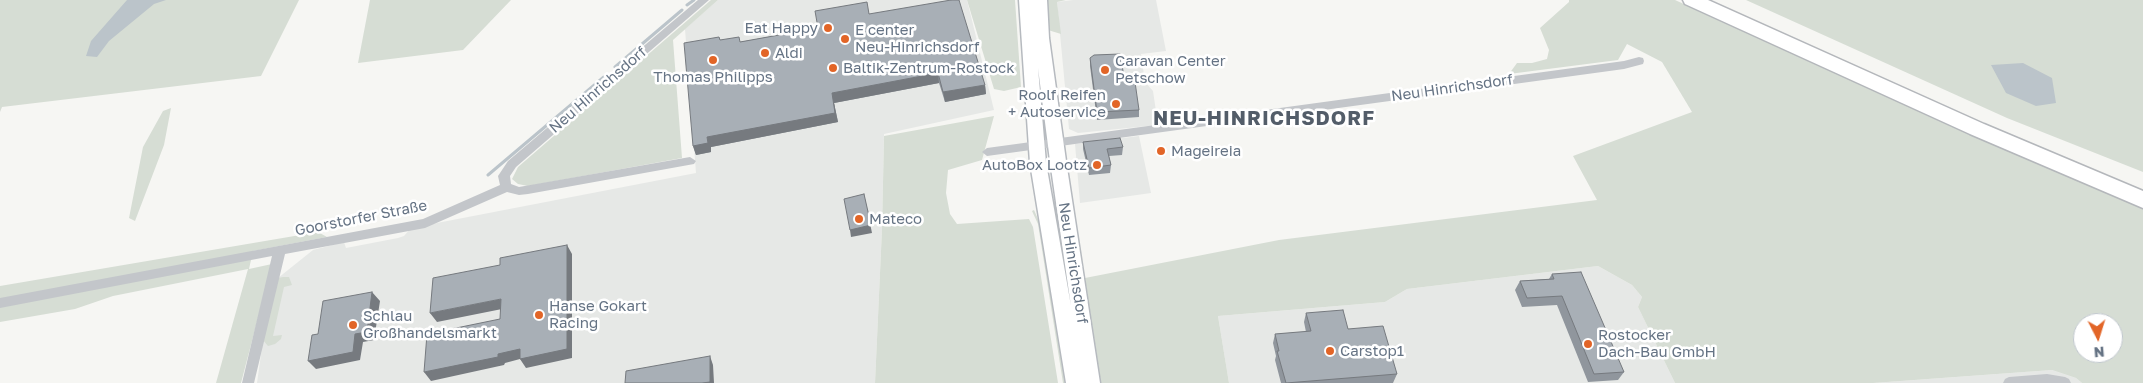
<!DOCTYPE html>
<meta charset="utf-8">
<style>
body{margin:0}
#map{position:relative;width:2143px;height:383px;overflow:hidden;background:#f6f6f3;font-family:"Golos Text",sans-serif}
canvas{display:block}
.north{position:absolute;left:2073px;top:313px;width:50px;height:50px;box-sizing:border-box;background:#fff;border:1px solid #c1c7ce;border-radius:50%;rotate:175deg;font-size:14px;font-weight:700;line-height:20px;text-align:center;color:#657384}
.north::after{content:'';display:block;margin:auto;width:18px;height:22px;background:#e26527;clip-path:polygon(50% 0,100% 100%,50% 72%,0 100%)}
</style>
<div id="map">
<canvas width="2143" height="383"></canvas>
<div class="north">N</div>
</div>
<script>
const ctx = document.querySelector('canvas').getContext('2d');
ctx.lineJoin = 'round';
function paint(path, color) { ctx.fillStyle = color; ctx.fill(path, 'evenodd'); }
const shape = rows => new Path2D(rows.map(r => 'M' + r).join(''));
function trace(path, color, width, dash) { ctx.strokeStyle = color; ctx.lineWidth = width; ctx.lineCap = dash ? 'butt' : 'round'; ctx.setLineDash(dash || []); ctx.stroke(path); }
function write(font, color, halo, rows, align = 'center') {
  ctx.font = font + ' "Golos Text",sans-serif'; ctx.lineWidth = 5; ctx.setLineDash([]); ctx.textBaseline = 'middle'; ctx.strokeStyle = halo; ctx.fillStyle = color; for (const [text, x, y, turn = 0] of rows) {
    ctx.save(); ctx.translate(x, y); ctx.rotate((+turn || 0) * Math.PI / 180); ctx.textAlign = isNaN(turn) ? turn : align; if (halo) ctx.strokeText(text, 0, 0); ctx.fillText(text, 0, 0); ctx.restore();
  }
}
const built = shape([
 [718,0,967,0,994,110,884,134,882,229,875,383,257,383,263,340,278,278,313,250,344,242,346,248,398,238,404,236,411,228,696,173,685,29],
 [1073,0,1156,0,1166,51,1141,54,1145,82,1153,91,1158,125,1078,133,1069,129,1057,2],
 [1139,136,1151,193,1080,203,1075,144],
 [1598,266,1632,285,1642,297,1638,307,1675,383,1229,383,1218,316,1385,302,1407,289],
 [2052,370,2076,378,2082,383,1873,383]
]);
const green = shape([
 [0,0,299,0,261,76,2,107,0,112],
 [370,0,511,0,463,50,358,63],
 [711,0,718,0,673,40,682,158,528,186,518,184,512,179,518,167],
 [967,0,1015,0,1021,87,1004,91,994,89],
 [1048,0,1066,0,1057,2,1061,34,1048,30],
 [1569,0,1675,0,1978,138,2143,208,2143,383,2082,383,2076,378,2052,370,1873,383,1675,383,1638,307,1642,297,1632,285,1598,266,1407,289,1385,302,1218,316,1229,383,1101,383,1085,278,1279,240,1597,200,1573,156,1692,112,1662,62,1627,44,1618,60,1509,74,1517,63,1532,63,1547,59,1549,50,1540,28,1569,2],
 [2083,323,2113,323,2113,353,2083,353],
 [1746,0,2143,0,2143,172,2007,118],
 [171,108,164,145,135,221,129,218,143,147,163,111],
 [994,116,982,160,948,170,946,193,950,214,957,224,1029,219,1033,227,1058,383,875,383,882,229,884,136],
 [1034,210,1042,228,1067,383,1063,383,1038,224,1032,211],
 [318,232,327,237,253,251,249,269,272,264,241,383,216,383,248,269,113,296,75,309,0,322,0,286],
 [283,277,289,277,292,285,284,287,273,336,282,335,281,339,275,344,268,346,263,340,278,278]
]);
const water = shape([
 [127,0,166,0,154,4,109,41,97,57,86,56,91,41],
 [2023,63,2052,78,2056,103,2036,106,2006,93,1991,65]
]);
const stream = shape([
 [687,5,694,0],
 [615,67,682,10],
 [488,175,605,76]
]);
const minor = shape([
 [698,0,709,0,516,167,510,176,511,184,519,187,690,157,696,161,694,164,528,194,519,195,507,192,425,228,285,254,254,383,242,383,272,256,0,308,0,298,423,219,500,185,498,176,508,161,698,0],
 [1639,57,1643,58,1644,61,1643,64,1624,69,987,156,982,152,987,148,1624,61,1639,57],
 [2047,374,2065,377,2069,379,2071,383,2003,383,2005,379,2009,377,2047,374]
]);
const secondary = shape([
 [1019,0,1047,0,1049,38,1066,161,1100,383,1066,383,1030,163,1019,0],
 [1038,68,1050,161,1071,306,1046,163,1038,68]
]);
const motorway = shape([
 [1683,0,1708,0,1984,124,2143,191,2143,208,1970,134,1685,4,1683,0]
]);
const wall = shape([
 [869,14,985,85,986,94,945,102,939,83,834,103,838,122,711,147,711,152,696,155,693,146,719,37,720,40,740,42,818,28],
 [1090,58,1125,82,1139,110,1139,117,1097,120,1090,66],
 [1083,142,1123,147,1122,155,1109,156,1111,165,1110,173,1089,175,1083,149],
 [1552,274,1624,372,1618,380,1588,382,1557,305,1522,307,1515,290,1520,281,1549,279],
 [1306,313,1348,329,1397,374,1393,383,1281,383,1275,360,1276,356,1273,343,1275,334,1306,332,1304,322]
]);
const shadedWall = shape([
 [938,73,939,83,834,103,838,122,711,147,711,152,696,155,693,146,707,137,832,93],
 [985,85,986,94,945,102,943,92],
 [864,194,872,233,851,237,850,230],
 [567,245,572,254,572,358,526,368,520,359,505,363,504,365,431,381,424,372,498,354],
 [372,292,380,301,374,340,363,342,360,360,316,369,308,361,355,334],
 [501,299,507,308,437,322,430,313],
 [710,356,713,365,714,383,702,383]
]);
const building = shape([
 [951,0,959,0,985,85,943,92,938,73,832,93,835,113,707,137,708,143,693,146,684,43,719,37,720,40,739,37,740,42,818,28,815,11,867,2,869,14,951,0],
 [1120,54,1125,82,1135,82,1139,110,1097,112,1090,58,1094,55,1120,54],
 [1120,138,1123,147,1107,149,1111,165,1089,168,1083,142,1120,138],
 [864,194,871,225,850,230,844,199,864,194],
 [567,245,567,349,520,359,520,349,498,354,498,357,424,372,427,334,500,319,501,299,430,313,433,278,500,265,500,258,567,245],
 [1581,272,1624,372,1594,374,1562,296,1527,298,1520,281,1554,279,1552,274,1581,272],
 [372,292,367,332,355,334,353,352,308,361,312,335,318,334,323,301,372,292],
 [1343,310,1348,329,1383,326,1397,374,1286,383,1277,351,1279,351,1275,334,1311,331,1306,313,1343,310],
 [710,356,710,382,702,383,625,383,626,371,710,356]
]);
const markers = [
 [828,28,5,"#e26527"],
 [845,39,5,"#e26527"],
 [765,53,5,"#e26527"],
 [713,60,5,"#e26527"],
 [833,68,5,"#e26527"],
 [1105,70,5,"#e26527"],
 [1116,104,5,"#e26527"],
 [1161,151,5,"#e26527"],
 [1097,165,5,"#e26527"],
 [859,219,5,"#e26527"],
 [539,315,5,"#e26527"],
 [353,325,5,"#e26527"],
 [1588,344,5,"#e26527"],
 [1330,351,5,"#e26527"]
];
const poiNames = [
 ["Eat Happy",818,28,"right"],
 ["E center",855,30],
 ["Neu-Hinrichsdorf",855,47],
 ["Aldi",775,53],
 ["Caravan Center",1115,61],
 ["Petschow",1115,78],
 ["Baltik-Zentrum-Rostock",843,68],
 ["Thomas Philipps",713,77,"center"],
 ["Roolf Reifen",1106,95,"right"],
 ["+ Autoservice",1106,112,"right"],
 ["Mageireia",1171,151],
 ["AutoBox Lootz",1087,165,"right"],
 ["Mateco",869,219],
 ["Hanse Gokart",549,306],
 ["Racing",549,323],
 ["Schlau",363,316],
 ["Großhandelsmarkt",363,333],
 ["Rostocker",1598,335],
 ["Dach-Bau GmbH",1598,352],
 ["Carstop1",1340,351]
];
const streetNames = [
 ["Neu Hinrichsdorf",1452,88,-8],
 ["Neu Hinrichsdorf",598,90,-41],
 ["Goorstorfer Straße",361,218,-11],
 ["Neu Hinrichsdorf",1073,263,81]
];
const districtNames = [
 ["NEU-HINRICHSDORF",1264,119]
];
paint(built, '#e6e8e6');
paint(green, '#d6ddd4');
paint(water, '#bbc4ca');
trace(stream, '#bbc4ca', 3);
trace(secondary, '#b6babf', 3);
trace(motorway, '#b4b7bb', 3);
paint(minor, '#c3c6ca');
paint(secondary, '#fff');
paint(motorway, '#fff');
paint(wall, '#90969d');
paint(shadedWall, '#767a7f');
paint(building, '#a8afb6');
trace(building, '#767a7f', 1);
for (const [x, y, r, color] of markers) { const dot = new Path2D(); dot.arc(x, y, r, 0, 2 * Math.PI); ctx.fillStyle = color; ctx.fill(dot); trace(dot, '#fff', 2); }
write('15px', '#657384', '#fff', poiNames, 'left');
write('15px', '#657384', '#fff', streetNames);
ctx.letterSpacing = '1px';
write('bold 20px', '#535d69', '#fff', districtNames);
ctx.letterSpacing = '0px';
</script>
